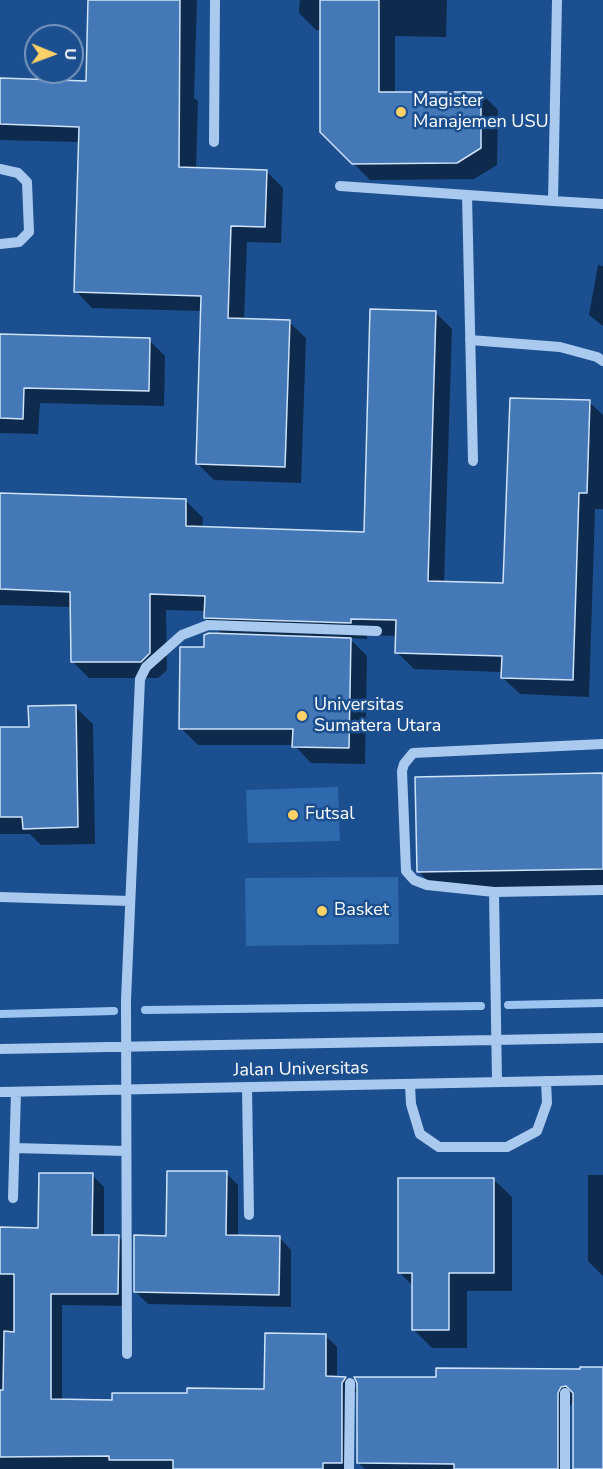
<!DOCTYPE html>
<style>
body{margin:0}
#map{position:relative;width:603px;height:1469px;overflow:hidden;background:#1b4f8f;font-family:"Nunito Sans",sans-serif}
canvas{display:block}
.north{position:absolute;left:24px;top:24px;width:60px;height:60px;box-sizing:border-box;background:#1b4f8f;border:2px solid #7695bc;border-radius:50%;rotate:91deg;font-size:16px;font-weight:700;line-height:24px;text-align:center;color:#fff}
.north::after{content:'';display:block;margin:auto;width:21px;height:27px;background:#ffd166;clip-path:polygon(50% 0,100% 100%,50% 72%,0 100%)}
</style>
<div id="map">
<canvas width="603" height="1469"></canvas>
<div class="north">U</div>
</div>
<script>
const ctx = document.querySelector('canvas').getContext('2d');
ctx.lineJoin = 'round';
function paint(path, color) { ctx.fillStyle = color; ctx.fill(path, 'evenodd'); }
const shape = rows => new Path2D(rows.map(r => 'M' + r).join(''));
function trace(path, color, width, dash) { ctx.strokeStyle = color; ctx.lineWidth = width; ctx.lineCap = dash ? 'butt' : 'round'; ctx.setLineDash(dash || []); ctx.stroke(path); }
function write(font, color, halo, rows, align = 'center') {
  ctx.font = font + ' "Nunito Sans",sans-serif'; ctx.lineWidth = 5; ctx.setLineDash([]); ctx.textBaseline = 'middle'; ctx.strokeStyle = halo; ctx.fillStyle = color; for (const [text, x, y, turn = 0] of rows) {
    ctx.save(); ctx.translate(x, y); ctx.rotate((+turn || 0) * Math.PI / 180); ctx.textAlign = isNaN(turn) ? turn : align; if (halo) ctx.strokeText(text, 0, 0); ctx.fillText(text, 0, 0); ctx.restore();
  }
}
const green = shape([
 [338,787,340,841,248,843,246,790],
 [398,877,399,944,246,946,245,878]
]);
const shadow = shape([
 [89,0,197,0,194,98,198,101,196,169,266,171,283,188,281,243,247,242,244,320,289,322,306,338,301,483,214,480,197,463,202,311,92,308,76,291,80,142,0,140,0,79,87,82],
 [300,0,447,0,446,37,395,36,395,93,481,93,498,110,497,165,474,179,370,180,322,132,322,30,316,30,299,13],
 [598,265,603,266,603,326,589,315],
 [435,312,452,329,444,583,504,585,589,402,603,415,603,509,595,509,589,697,520,694,503,678,503,672,414,669,397,652,397,636,367,635,367,639,349,638,367,656,365,764,311,763,294,745,198,745,181,728,205,649,223,635,206,618,206,611,166,610,167,670,158,678,89,678,72,661,72,607,0,605,0,495,186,501,203,518,202,528,365,533],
 [0,335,149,340,165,356,164,406,40,403,38,434,0,433],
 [75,707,93,724,95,844,41,845,30,834,0,834,0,729,31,728],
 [603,774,603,887,437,890,419,872,416,779],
 [226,1173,238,1185,238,1237,279,1237,291,1250,291,1307,148,1304,136,1292,167,1237],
 [92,1175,104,1187,104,1237,119,1237,130,1249,129,1306,62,1305,62,1401,114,1402,265,1390,325,1335,337,1347,337,1378,346,1378,357,1389,354,1395,353,1469,0,1469,0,1229,39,1229],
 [588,1175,603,1175,603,1276,588,1261],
 [493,1179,512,1197,512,1291,467,1291,467,1348,432,1348,414,1330,414,1287,400,1273],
 [437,1369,603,1369,603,1469,574,1469,574,1401,570,1406,570,1469,365,1469,358,1462,437,1379]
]);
const stream = shape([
 [508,1005,603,1003],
 [145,1010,481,1006],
 [0,1014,114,1011]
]);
const building = shape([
 [88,0,180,0,179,167,267,170,265,227,231,226,228,318,290,320,285,467,196,464,201,296,74,292,79,127,0,124,0,78,86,81,88,0],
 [320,0,379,0,379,92,481,92,481,148,457,163,352,164,320,132,320,0],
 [370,309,436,311,428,581,503,583,510,398,590,400,587,493,579,493,573,680,501,678,502,656,395,653,396,620,351,619,351,623,204,618,205,596,150,594,150,653,141,662,71,662,70,592,0,589,0,493,186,499,186,526,364,532,370,309],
 [0,334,150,338,149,391,24,388,23,419,0,418,0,334],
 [209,633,351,638,349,748,292,747,293,729,179,729,180,647,204,647,204,635,209,633],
 [76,705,78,827,23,829,22,817,0,817,0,727,29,727,28,706,76,705],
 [603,773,603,869,417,872,415,777,603,773],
 [167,1171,227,1171,226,1235,280,1236,279,1295,134,1292,134,1235,166,1236,167,1171],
 [39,1173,93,1173,92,1235,119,1235,118,1294,51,1294,51,1399,112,1400,112,1393,187,1393,187,1388,264,1389,265,1333,326,1334,326,1376,346,1377,342,1383,342,1463,323,1463,323,1469,173,1469,173,1460,109,1460,109,1456,0,1457,0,1390,3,1390,4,1331,14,1332,14,1274,0,1274,0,1227,38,1228,39,1173],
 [398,1178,494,1178,494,1273,449,1273,449,1330,412,1330,412,1273,398,1273,398,1178],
 [580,1367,603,1367,603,1469,573,1469,573,1393,566,1386,561,1387,558,1393,558,1469,454,1469,454,1464,357,1463,357,1383,354,1377,436,1377,436,1368,580,1369,580,1367]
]);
const minor = shape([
 [557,0,553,201,603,204],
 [214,142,215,0],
 [0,169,18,173,27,182,29,232,19,242,0,244],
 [340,186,553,201],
 [467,195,473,461],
 [470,340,560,347,597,357,603,361],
 [603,744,413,753,404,764,402,771,406,871,414,880,427,885,494,892,603,890],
 [494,892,497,1082],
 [0,897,130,901],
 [0,1049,603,1038],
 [410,1085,411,1104,420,1134,439,1147,507,1147,537,1131,547,1103,546,1081],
 [247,1088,249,1215],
 [0,1092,603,1080],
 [15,1148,125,1151],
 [13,1198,16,1092],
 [127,1354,126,1000,140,679,146,667,182,635,208,625,377,631],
 [565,1393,565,1469],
 [349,1469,350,1383]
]);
const markers = [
 [401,112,6,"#ffd166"],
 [302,716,6,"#ffd166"],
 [293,815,6,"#ffd166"],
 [322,911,6,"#ffd166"]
];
const poiNames = [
 ["Magister",413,102],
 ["Manajemen USU",413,123],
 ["Universitas",314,706],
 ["Sumatera Utara",314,727],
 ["Futsal",305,815],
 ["Basket",334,911]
];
const streetNames = [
 ["Jalan Universitas",301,1070,-1]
];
paint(green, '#2e69ad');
paint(shadow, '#0007');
trace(stream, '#9cc4f0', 8);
paint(building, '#4478b7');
trace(building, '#cfe3fa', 1.5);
trace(minor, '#a9c9ee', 10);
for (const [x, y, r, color] of markers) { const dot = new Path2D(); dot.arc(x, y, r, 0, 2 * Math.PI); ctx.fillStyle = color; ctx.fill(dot); trace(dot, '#1b4f8f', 2); }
write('18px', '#fff', '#1b4f8f', poiNames, 'left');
write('18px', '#fff', '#1b4f8f', streetNames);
</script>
